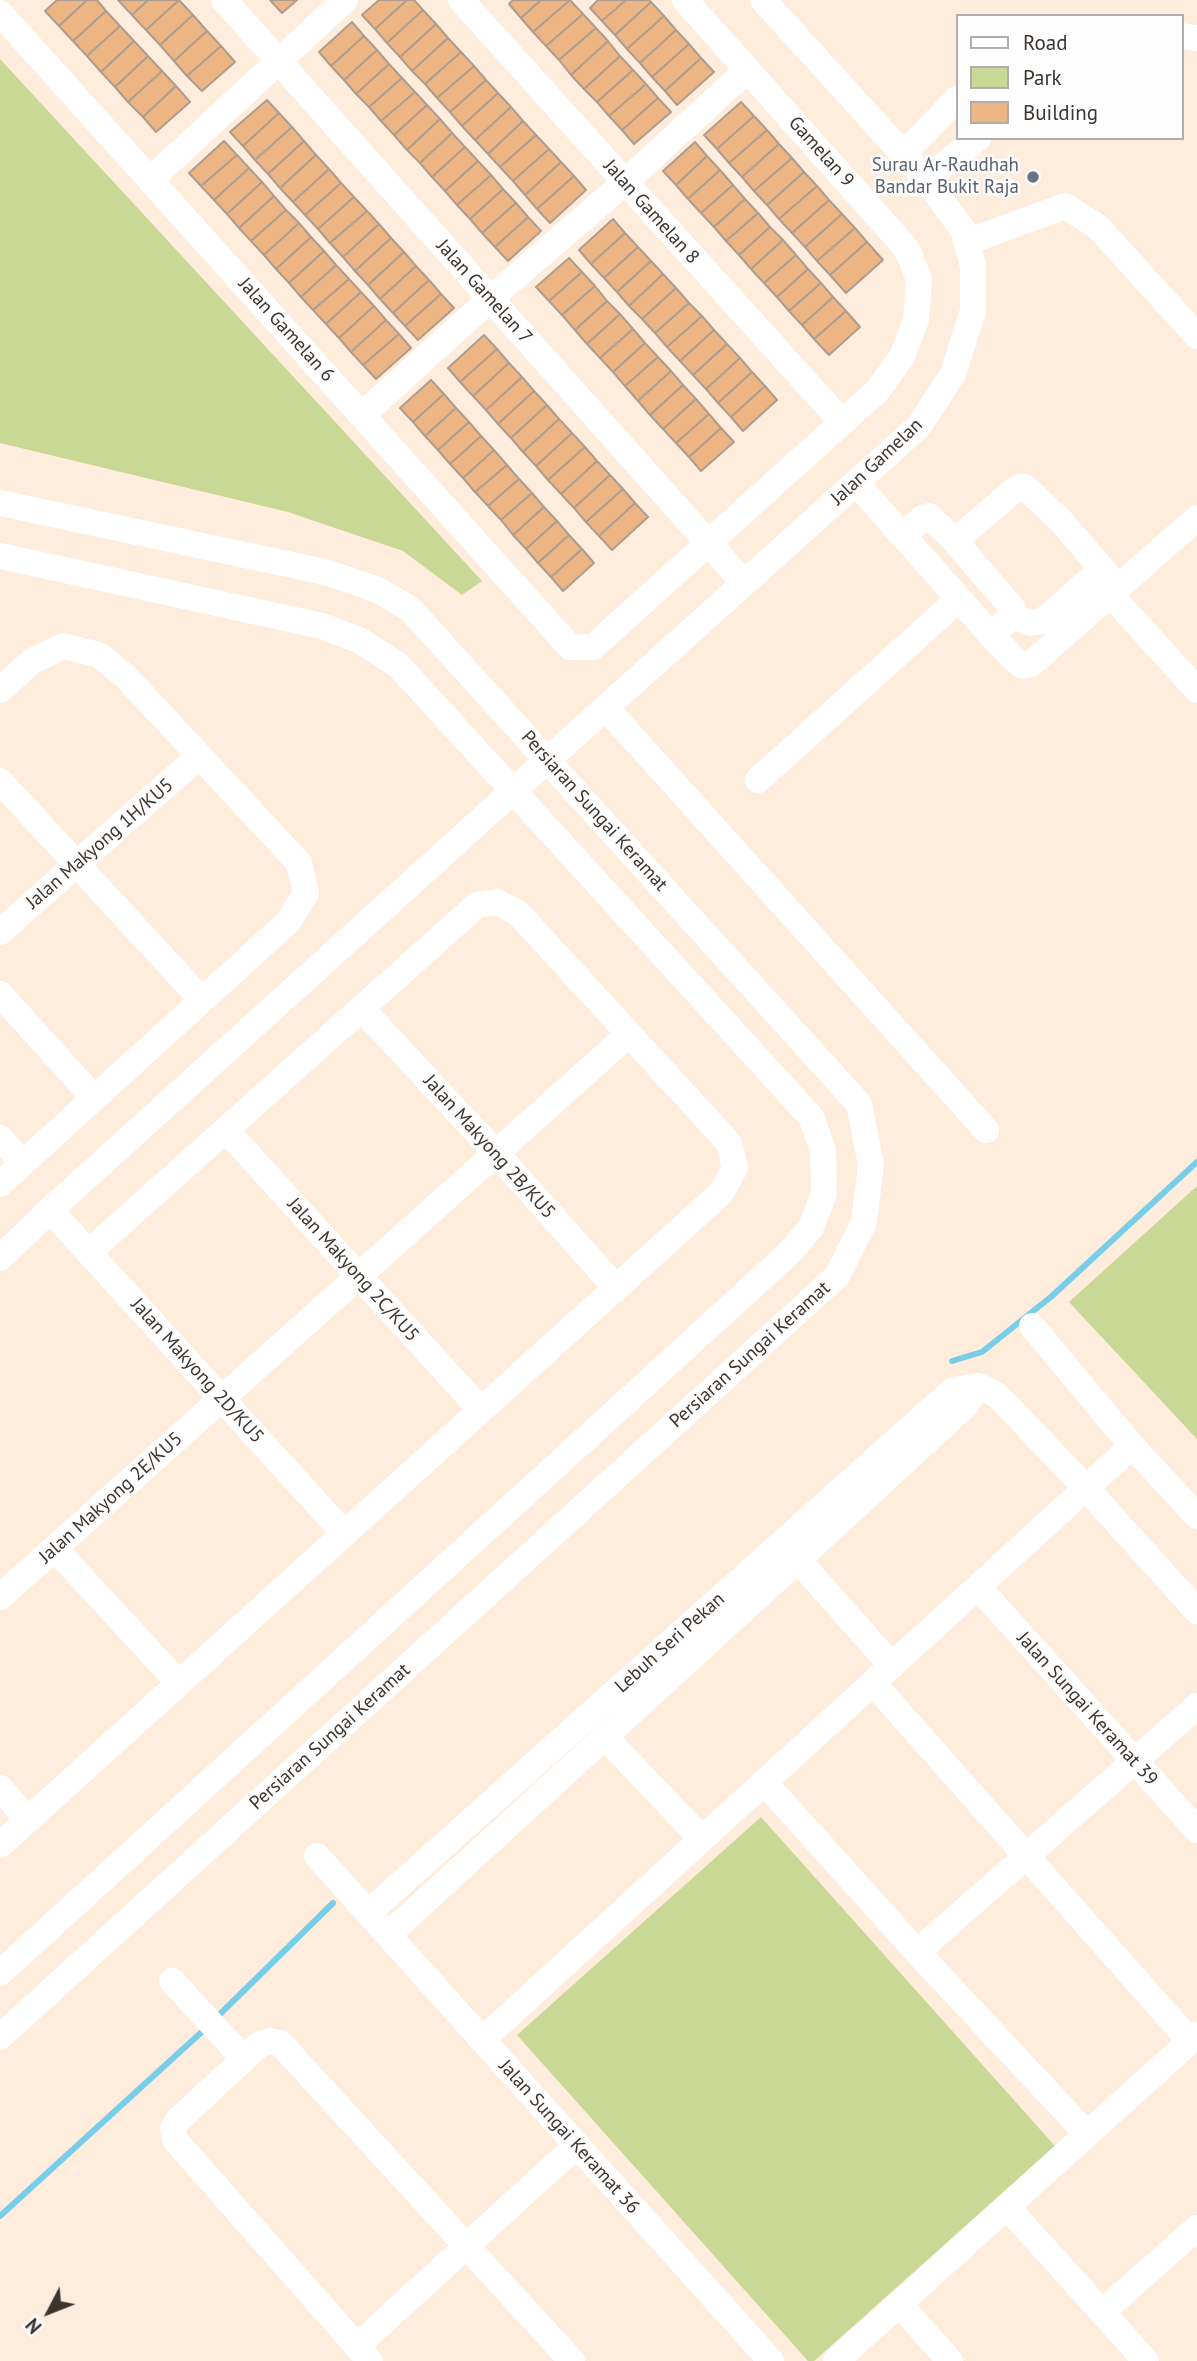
<!DOCTYPE html>
<style>
body{margin:0}
#map{position:relative;width:1197px;height:2361px;overflow:hidden;background:#feecdd;font-family:"PT Sans",sans-serif}
canvas{display:block}
.legend{position:absolute;left:956px;top:14px;width:228px;height:126px;box-sizing:border-box;background:#fdfdfd;border:2px solid #b0adab;margin:0;padding:9px 12px;list-style:none;font-size:21px;color:#3c352f}
.legend li{display:flex;align-items:center;gap:14px;height:35px}
.legend b{width:35px;border:2px solid #b0adab}
.north{position:absolute;left:14px;top:2277px;width:70px;height:70px;-webkit-text-stroke:5px #fdfdfd;paint-order:stroke;rotate:228deg;font-size:19px;font-weight:700;line-height:28px;text-align:center;color:#3c352f}
.north::after{content:'';display:block;margin:auto;width:24px;height:32px;background:#3c352f;clip-path:polygon(50% 0,100% 100%,50% 72%,0 100%)}
</style>
<div id="map">
<canvas width="1197" height="2361"></canvas>
<ul class="legend">
<li><b style="height:9px;background:#fff"></b>Road</li>
<li><b style="height:19px;background:#cad895"></b>Park</li>
<li><b style="height:19px;background:#edb584"></b>Building</li>
</ul>
<div class="north">N</div>
</div>
<script>
const ctx = document.querySelector('canvas').getContext('2d');
ctx.lineJoin = 'round';
function paint(path, color) { ctx.fillStyle = color; ctx.fill(path, 'evenodd'); }
const shape = rows => new Path2D(rows.map(r => 'M' + r).join(''));
function trace(path, color, width, dash) { ctx.strokeStyle = color; ctx.lineWidth = width; ctx.lineCap = dash ? 'butt' : 'round'; ctx.setLineDash(dash || []); ctx.stroke(path); }
function write(font, color, halo, rows, align = 'center') {
  ctx.font = font + ' "PT Sans",sans-serif'; ctx.lineWidth = 5; ctx.setLineDash([]); ctx.textBaseline = 'middle'; ctx.strokeStyle = halo; ctx.fillStyle = color; for (const [text, x, y, turn = 0] of rows) {
    ctx.save(); ctx.translate(x, y); ctx.rotate((+turn || 0) * Math.PI / 180); ctx.textAlign = isNaN(turn) ? turn : align; if (halo) ctx.strokeText(text, 0, 0); ctx.fillText(text, 0, 0); ctx.restore();
  }
}
const green = shape([
 [0,59,482,581,462,595,403,551,288,512,0,443],
 [1197,1186,1197,1439,1069,1302],
 [761,1817,1055,2146,814,2361,808,2361,517,2035]
]);
const stream = shape([
 [952,1361,982,1352,1052,1296,1197,1162],
 [216,2018,333,1903],
 [0,2216,206,2028]
]);
const building = shape([
 [57,0,87,0,59,26,45,11,57,0],
 [87,0,97,0,106,11,73,41,59,26,87,0],
 [118,0,148,0,132,15,118,0],
 [148,0,179,0,146,30,132,15,148,0],
 [179,0,193,15,160,45,146,30,179,0],
 [270,0,297,0,282,13,270,0],
 [379,0,407,0,375,29,362,15,379,0],
 [407,0,414,0,423,10,387,43,375,29,407,0],
 [513,0,541,0,521,18,509,4,513,0],
 [541,0,570,0,533,32,521,18,541,0],
 [570,0,583,14,546,46,533,32,570,0],
 [598,0,626,0,602,21,590,8,598,0],
 [626,0,649,0,651,2,615,35,602,21,626,0],
 [651,2,664,16,627,49,615,35,651,2],
 [423,10,436,24,400,57,387,43,423,10],
 [106,11,120,26,87,56,73,41,106,11],
 [583,14,596,28,559,60,546,46,583,14],
 [193,15,207,31,174,61,160,45,193,15],
 [664,16,676,30,640,63,627,49,664,16],
 [352,22,364,36,331,66,319,52,352,22],
 [436,24,448,38,412,71,400,57,436,24],
 [120,26,134,41,101,72,87,56,120,26],
 [596,28,608,41,571,75,559,60,596,28],
 [676,30,689,44,652,77,640,63,676,30],
 [207,31,221,46,187,76,174,61,207,31],
 [364,36,377,50,344,80,331,66,364,36],
 [448,38,461,52,425,84,412,71,448,38],
 [134,41,148,56,115,87,101,72,134,41],
 [608,41,620,56,584,89,571,75,608,41],
 [689,44,701,58,665,91,652,77,689,44],
 [221,46,235,62,202,91,187,76,221,46],
 [377,50,389,64,356,94,344,80,377,50],
 [461,52,474,66,437,98,425,84,461,52],
 [148,56,162,71,128,102,115,87,148,56],
 [620,56,633,70,597,102,584,89,620,56],
 [701,58,714,72,677,105,665,91,701,58],
 [389,64,402,78,369,107,356,94,389,64],
 [474,66,486,80,450,112,437,98,474,66],
 [633,70,646,84,609,116,597,102,633,70],
 [162,71,176,86,143,117,128,102,162,71],
 [402,78,415,92,381,121,369,107,402,78],
 [486,80,498,93,462,126,450,112,486,80],
 [646,84,658,98,622,130,609,116,646,84],
 [176,86,190,102,156,132,143,117,176,86],
 [415,92,427,105,394,135,381,121,415,92],
 [498,93,511,107,475,140,462,126,498,93],
 [658,98,671,112,634,144,622,130,658,98],
 [267,100,279,113,243,146,230,132,267,100],
 [741,102,754,116,717,149,704,135,741,102],
 [427,105,440,119,407,150,394,135,427,105],
 [511,107,523,121,488,154,475,140,511,107],
 [279,113,292,127,255,160,243,146,279,113],
 [754,116,767,130,729,163,717,149,754,116],
 [440,119,452,133,420,163,407,150,440,119],
 [523,121,536,135,500,167,488,154,523,121],
 [292,127,304,141,268,174,255,160,292,127],
 [767,130,779,144,742,177,729,163,767,130],
 [452,133,465,147,432,177,420,163,452,133],
 [536,135,549,149,513,181,500,167,536,135],
 [224,141,237,155,201,186,189,173,224,141],
 [304,141,316,155,280,188,268,174,304,141],
 [695,142,707,156,676,185,663,171,695,142],
 [779,144,792,158,754,191,742,177,779,144],
 [465,147,478,161,445,191,432,177,465,147],
 [549,149,561,162,525,195,513,181,549,149],
 [237,155,249,168,214,200,201,186,237,155],
 [316,155,329,169,293,202,280,188,316,155],
 [707,156,720,170,688,199,676,185,707,156],
 [792,158,804,172,767,205,754,191,792,158],
 [478,161,491,175,457,205,445,191,478,161],
 [561,162,574,176,537,209,525,195,561,162],
 [249,168,262,182,227,214,214,200,249,168],
 [329,169,341,183,305,215,293,202,329,169],
 [720,170,733,185,701,213,688,199,720,170],
 [804,172,817,186,779,219,767,205,804,172],
 [491,175,503,189,470,219,457,205,491,175],
 [574,176,586,190,550,223,537,209,574,176],
 [262,182,274,196,239,228,227,214,262,182],
 [341,183,354,197,318,229,305,215,341,183],
 [733,185,745,199,714,227,701,213,733,185],
 [817,186,829,200,792,233,779,219,817,186],
 [503,189,516,203,482,233,470,219,503,189],
 [274,196,286,210,251,241,239,228,274,196],
 [354,197,367,211,330,243,318,229,354,197],
 [745,199,758,213,726,241,714,227,745,199],
 [829,200,842,214,805,247,792,233,829,200],
 [516,203,528,217,495,247,482,233,516,203],
 [286,210,299,223,264,255,251,241,286,210],
 [367,211,379,224,343,257,330,243,367,211],
 [758,213,770,227,739,255,726,241,758,213],
 [842,214,855,228,817,261,805,247,842,214],
 [528,217,541,231,508,261,495,247,528,217],
 [613,219,625,233,591,264,579,250,613,219],
 [299,223,311,237,276,269,264,255,299,223],
 [379,224,391,238,355,271,343,257,379,224],
 [770,227,783,240,751,269,739,255,770,227],
 [855,228,867,242,830,275,817,261,855,228],
 [625,233,638,247,604,278,591,264,625,233],
 [311,237,324,251,289,283,276,269,311,237],
 [391,238,404,252,368,285,355,271,391,238],
 [783,240,796,255,764,283,751,269,783,240],
 [867,242,883,260,846,293,830,275,867,242],
 [638,247,651,261,617,292,604,278,638,247],
 [324,251,336,265,301,297,289,283,324,251],
 [404,252,416,266,380,299,368,285,404,252],
 [796,255,808,269,777,297,764,283,796,255],
 [569,258,582,272,549,301,536,287,569,258],
 [651,261,663,274,629,306,617,292,651,261],
 [336,265,349,279,313,310,301,297,336,265],
 [416,266,429,280,393,313,380,299,416,266],
 [808,269,821,283,789,311,777,297,808,269],
 [582,272,595,286,562,315,549,301,582,272],
 [663,274,676,288,642,319,629,306,663,274],
 [349,279,361,292,326,324,313,310,349,279],
 [429,280,441,294,405,326,393,313,429,280],
 [821,283,833,297,802,325,789,311,821,283],
 [595,286,607,301,575,330,562,315,595,286],
 [676,288,689,303,655,333,642,319,676,288],
 [361,292,374,306,339,338,326,324,361,292],
 [441,294,454,308,418,340,405,326,441,294],
 [833,297,846,311,814,339,802,325,833,297],
 [607,301,620,314,587,344,575,330,607,301],
 [689,303,702,316,667,347,655,333,689,303],
 [374,306,386,320,351,352,339,338,374,306],
 [846,311,860,327,829,355,814,339,846,311],
 [620,314,633,329,600,358,587,344,620,314],
 [702,316,714,330,680,361,667,347,702,316],
 [386,320,399,334,363,365,351,352,386,320],
 [633,329,645,343,613,372,600,358,633,329],
 [714,330,727,344,693,375,680,361,714,330],
 [399,334,411,348,376,379,363,365,399,334],
 [484,335,497,349,460,382,448,368,484,335],
 [645,343,658,357,625,386,613,372,645,343],
 [727,344,740,358,706,389,693,375,727,344],
 [497,349,509,363,473,396,460,382,497,349],
 [658,357,671,371,638,401,625,386,658,357],
 [740,358,752,372,718,403,706,389,740,358],
 [509,363,522,377,486,410,473,396,509,363],
 [671,371,683,385,650,415,638,401,671,371],
 [752,372,765,386,731,417,718,403,752,372],
 [522,377,534,391,498,424,486,410,522,377],
 [431,380,444,394,413,422,400,408,431,380],
 [683,385,696,399,663,429,650,415,683,385],
 [765,386,777,400,743,431,731,417,765,386],
 [534,391,547,405,511,438,498,424,534,391],
 [444,394,456,408,425,436,413,422,444,394],
 [696,399,709,414,676,443,663,429,696,399],
 [547,405,559,419,523,452,511,438,547,405],
 [456,408,469,422,438,450,425,436,456,408],
 [709,414,721,428,689,457,676,443,709,414],
 [559,419,572,433,536,466,523,452,559,419],
 [469,422,481,436,450,464,438,450,469,422],
 [721,428,734,442,701,471,689,457,721,428],
 [572,433,585,447,548,480,536,466,572,433],
 [481,436,494,450,463,478,450,464,481,436],
 [585,447,597,461,561,494,548,480,585,447],
 [494,450,507,465,475,492,463,478,494,450],
 [597,461,610,475,574,508,561,494,597,461],
 [507,465,519,479,488,506,475,492,507,465],
 [610,475,623,489,586,522,574,508,610,475],
 [519,479,532,493,501,520,488,506,519,479],
 [623,489,635,503,599,536,586,522,623,489],
 [532,493,544,507,513,535,501,520,532,493],
 [635,503,648,517,612,550,599,536,635,503],
 [544,507,557,521,526,549,513,535,544,507],
 [557,521,569,535,538,563,526,549,557,521],
 [569,535,582,549,551,577,538,563,569,535],
 [582,549,594,563,563,591,551,577,582,549]
]);
const minor = shape([
 [224,0,744,583],
 [461,0,842,422],
 [0,13,570,647,593,647,877,391,902,357,916,320,919,279,907,249,685,0],
 [1181,36,1197,38],
 [903,154,957,99],
 [151,179,345,0],
 [926,179,978,138],
 [967,242,1065,206,1097,226,1197,336],
 [362,415,490,299,624,183,747,70],
 [856,483,991,635,1017,662,1023,666,1031,664,1197,518],
 [0,503,325,572,378,590,410,609,859,1104,871,1165,864,1222,837,1276,0,2037],
 [903,536,923,518,929,516,955,541,1013,609,1012,616,991,635],
 [955,541,1013,491,1020,487,1025,487,1061,521,1118,587],
 [0,556,322,626,359,640,398,665,811,1117,823,1150,824,1194,810,1229,787,1255,0,1973],
 [1110,594,1197,690],
 [1012,616,1030,623,1043,621,1102,569],
 [0,690,32,661,64,646,99,655,126,677,299,863,306,893,288,922,0,1184],
 [606,708,986,1130],
 [758,780,959,599],
 [0,781,202,1000],
 [0,932,199,756],
 [0,994,94,1098],
 [361,1008,496,1153,616,1288],
 [226,1130,481,1410],
 [0,1138,23,1163],
 [50,1210,344,1533],
 [0,1258,50,1210,514,790,919,426,953,374,973,311,973,266,963,230,926,179,763,0],
 [1032,1326,1132,1446,1197,1516],
 [978,1386,997,1395,1086,1488,1197,1611],
 [55,1549,179,1683],
 [798,1560,892,1666],
 [978,1587,1197,1830],
 [0,1597,629,1034],
 [873,1683,1190,2041],
 [605,1737,702,1839],
 [764,1782,917,1952,1087,2134],
 [0,1788,28,1820],
 [0,1845,721,1193,735,1168,729,1143,518,913,497,902,477,905,89,1252],
 [317,1856,771,2361],
 [368,1913,953,1390,978,1386],
 [388,1935,798,1560,966,1405,978,1386],
 [917,1952,1197,1706],
 [172,1981,244,2059],
 [482,2040,1132,1446],
 [1007,2207,1146,2361],
 [899,2304,950,2361],
 [1102,2312,1197,2228],
 [357,2346,577,2145],
 [370,2361,175,2140,173,2129,177,2121,260,2044,270,2041,280,2043,572,2361],
 [836,2361,1197,2035]
]);
const markers = [
 [1033,177,7,"#6b7280"]
];
const streetNames = [
 ["Gamelan 9",821,152,48],
 ["Jalan Gamelan 8",651,212,48],
 ["Jalan Gamelan 7",484,292,48],
 ["Jalan Gamelan 6",286,330,48],
 ["Jalan Gamelan",877,462,-43],
 ["Persiaran Sungai Keramat",594,811,48],
 ["Jalan Makyong 1H/KU5",100,844,-41],
 ["Jalan Makyong 2B/KU5",489,1147,48],
 ["Jalan Makyong 2C/KU5",353,1270,48],
 ["Persiaran Sungai Keramat",750,1355,-42],
 ["Jalan Makyong 2D/KU5",197,1371,48],
 ["Jalan Makyong 2E/KU5",111,1498,-42],
 ["Lebuh Seri Pekan",670,1643,-42],
 ["Jalan Sungai Keramat 39",1087,1709,48],
 ["Persiaran Sungai Keramat",330,1737,-42],
 ["Jalan Sungai Keramat 36",569,2137,48]
];
const worshipNames = [
 ["Surau Ar-Raudhah",1019,166],
 ["Bandar Bukit Raja",1019,188]
];
paint(green, '#cad895');
trace(stream, '#78cee8', 6);
paint(building, '#edb584');
trace(building, '#ae9d8f', 2);
trace(minor, '#fff', 26);
for (const [x, y, r, color] of markers) { const dot = new Path2D(); dot.arc(x, y, r, 0, 2 * Math.PI); ctx.fillStyle = color; ctx.fill(dot); trace(dot, '#fdfdfd', 2.5); }
write('19px', '#3c352f', '#fdfdfd', streetNames);
write('19px', '#5b616d', '#fdfdfd', worshipNames, 'right');
</script>
